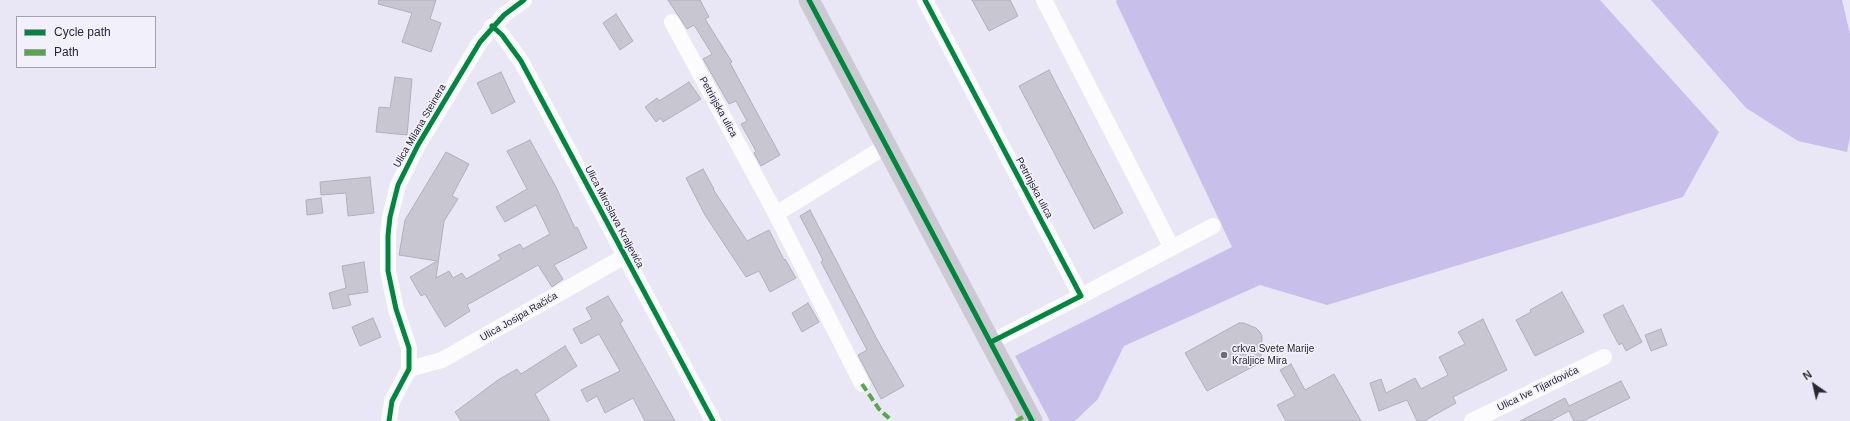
<!DOCTYPE html>
<meta charset="utf-8">
<style>
body{margin:0}
#map{position:relative;width:1850px;height:421px;overflow:hidden;background:#e9e7f5;font-family:Helvetica,sans-serif}
canvas{display:block}
.legend{position:absolute;left:16px;top:16px;width:140px;height:52px;box-sizing:border-box;background:#f2f0fb;border:1px solid #a2a0aa;margin:0;padding:5px 7px;list-style:none;font-size:12px;color:#292831}
.legend li{display:flex;align-items:center;gap:8px;height:20px}
.legend b{width:20px;border:1px solid #a2a0aa}
.north{position:absolute;left:1794px;top:365px;width:40px;height:40px;-webkit-text-stroke:3px #f2f0fb;paint-order:stroke;rotate:326deg;font-size:11px;font-weight:700;line-height:16px;text-align:center;color:#292831}
.north::after{content:'';display:block;margin:auto;width:14px;height:18px;background:#292831;clip-path:polygon(50% 0,100% 100%,50% 72%,0 100%)}
</style>
<div id="map">
<canvas width="1850" height="421"></canvas>
<ul class="legend">
<li><b style="height:5px;background:#00873e"></b>Cycle path</li>
<li><b style="height:5px;background:#53aa45"></b>Path</li>
</ul>
<div class="north">N</div>
</div>
<script>
const ctx = document.querySelector('canvas').getContext('2d');
ctx.lineJoin = 'round';
function paint(path, color) { ctx.fillStyle = color; ctx.fill(path, 'evenodd'); }
const shape = rows => new Path2D(rows.map(r => 'M' + r).join(''));
function trace(path, color, width, dash) { ctx.strokeStyle = color; ctx.lineWidth = width; ctx.lineCap = dash ? 'butt' : 'round'; ctx.setLineDash(dash || []); ctx.stroke(path); }
function write(font, color, halo, rows, align = 'center') {
  ctx.font = font + ' Helvetica,sans-serif'; ctx.lineWidth = 3.5; ctx.setLineDash([]); ctx.textBaseline = 'middle'; ctx.strokeStyle = halo; ctx.fillStyle = color; for (const [text, x, y, turn = 0] of rows) {
    ctx.save(); ctx.translate(x, y); ctx.rotate((+turn || 0) * Math.PI / 180); ctx.textAlign = isNaN(turn) ? turn : align; if (halo) ctx.strokeText(text, 0, 0); ctx.fillText(text, 0, 0); ctx.restore();
  }
}
const forest = shape([
 [1117,0,1600,0,1719,132,1683,197,1327,305,1260,285,1124,346,1098,399,1075,421,1050,421,1015,356,1232,247,1116,2],
 [1651,0,1842,0,1850,34,1850,137,1847,152,1798,141,1746,108]
]);
const building = shape([
 [379,0,436,0,430,19,441,23,431,52,402,42,412,13,378,4,379,0],
 [668,0,700,0,709,17,705,19,732,62,730,63,780,155,761,166,754,153,756,151,741,124,747,121,736,101,729,104,703,59,712,54,694,25,687,29,668,0],
 [972,0,1010,0,1018,16,989,31,972,0],
 [616,14,633,41,620,50,603,23,616,14],
 [1049,70,1123,213,1094,229,1019,86,1049,70],
 [501,72,515,102,492,114,477,83,501,72],
 [395,77,412,79,407,135,376,132,379,107,390,108,395,77],
 [689,82,701,99,663,122,661,118,656,122,645,107,657,98,659,101,689,82],
 [530,140,556,187,575,228,577,227,587,248,554,265,563,279,552,287,538,265,467,305,470,311,445,327,425,294,421,296,410,277,437,261,399,255,405,220,446,152,469,164,452,196,458,199,444,221,436,278,449,271,453,278,462,273,466,279,501,259,498,255,520,244,523,249,550,234,536,205,505,222,496,207,527,189,507,151,530,140],
 [703,169,714,189,713,189,747,241,769,230,784,260,785,259,796,278,770,292,759,271,746,277,705,215,686,178,703,169],
 [370,177,374,213,348,216,346,193,321,195,320,182,370,177],
 [321,198,323,213,307,215,306,200,321,198],
 [810,210,878,341,904,386,881,399,858,355,867,350,821,262,823,260,800,216,810,210],
 [364,262,368,292,348,295,351,305,333,309,329,293,346,288,342,266,364,262],
 [1562,292,1584,332,1535,356,1516,320,1531,312,1530,310,1562,292],
 [608,296,623,321,620,323,675,421,645,421,633,398,605,413,597,396,587,402,581,390,620,371,599,334,581,344,573,329,592,319,586,308,608,296],
 [808,303,819,322,802,332,792,313,808,303],
 [1623,305,1642,342,1626,351,1622,343,1619,345,1603,315,1623,305],
 [373,318,381,337,360,346,352,327,373,318],
 [1483,319,1507,370,1453,397,1456,403,1424,421,1417,421,1407,400,1379,411,1370,383,1381,379,1386,393,1415,378,1421,389,1448,375,1439,357,1465,344,1458,332,1483,319],
 [1239,323,1244,323,1256,328,1260,332,1262,336,1261,357,1256,365,1207,391,1185,353,1239,323],
 [1661,329,1667,345,1651,351,1645,335,1661,329],
 [565,346,577,366,535,394,550,421,461,421,455,412,498,380,517,369,521,374,565,346],
 [1291,364,1305,390,1334,374,1361,421,1286,421,1277,405,1295,396,1280,370,1291,364],
 [1621,381,1630,398,1583,421,1574,421,1569,411,1550,421,1520,421,1565,398,1569,406,1621,381]
]);
const minor = shape([
 [925,0,1081,296,991,342],
 [1044,0,1172,248],
 [672,22,776,214,862,384],
 [492,26,502,35,521,61,713,421],
 [776,214,886,146],
 [1081,296,1213,226],
 [409,369,442,360,625,256],
 [389,421,392,401,409,369,409,348,396,309,388,271,388,235,390,217,398,185,418,145,480,42,504,15,524,0],
 [1472,421,1604,357]
]);
const major = shape([
 [809,0,1032,421]
]);
const quiet = shape([
 [862,384,879,409,892,421],
 [1016,421,1028,414]
]);
const cycleway = shape([
 [809,0,1032,421],
 [925,0,1081,296,991,342],
 [492,26,502,35,521,61,713,421],
 [389,421,392,401,409,369,409,348,396,309,388,271,388,235,390,217,398,185,418,145,480,42,504,15,524,0]
]);
const markers = [
 [1224,355,4,"#6c6b76"]
];
const streetNames = [
 ["Petrinjska ulica",718,107,61],
 ["Ulica Milana Steinera",420,126,-60],
 ["Petrinjska ulica",1034,188,62],
 ["Ulica Miroslava Kraljevića",614,217,62],
 ["Ulica Josipa Račića",519,317,-30],
 ["Ulica Ive Tijardovića",1538,389,-26]
];
const poiNames = [
 ["crkva Svete Marije",1232,349],
 ["Kraljice Mira",1232,361]
];
paint(forest, '#c9bfeb');
paint(building, '#c7c6d1');
trace(building, '#b1afba', 1);
trace(minor, '#fcfbfe', 16);
trace(major, '#cbc9d2', 21);
trace(quiet, '#53aa45', 4, [8, 4]);
trace(cycleway, '#00873e', 5);
for (const [x, y, r, color] of markers) { const dot = new Path2D(); dot.arc(x, y, r, 0, 2 * Math.PI); ctx.fillStyle = color; ctx.fill(dot); trace(dot, '#f2f0fb', 1.5); }
write('10px', '#292831', '#f2f0fb', streetNames);
write('10px', '#292831', '#f2f0fb', poiNames, 'left');
</script>
